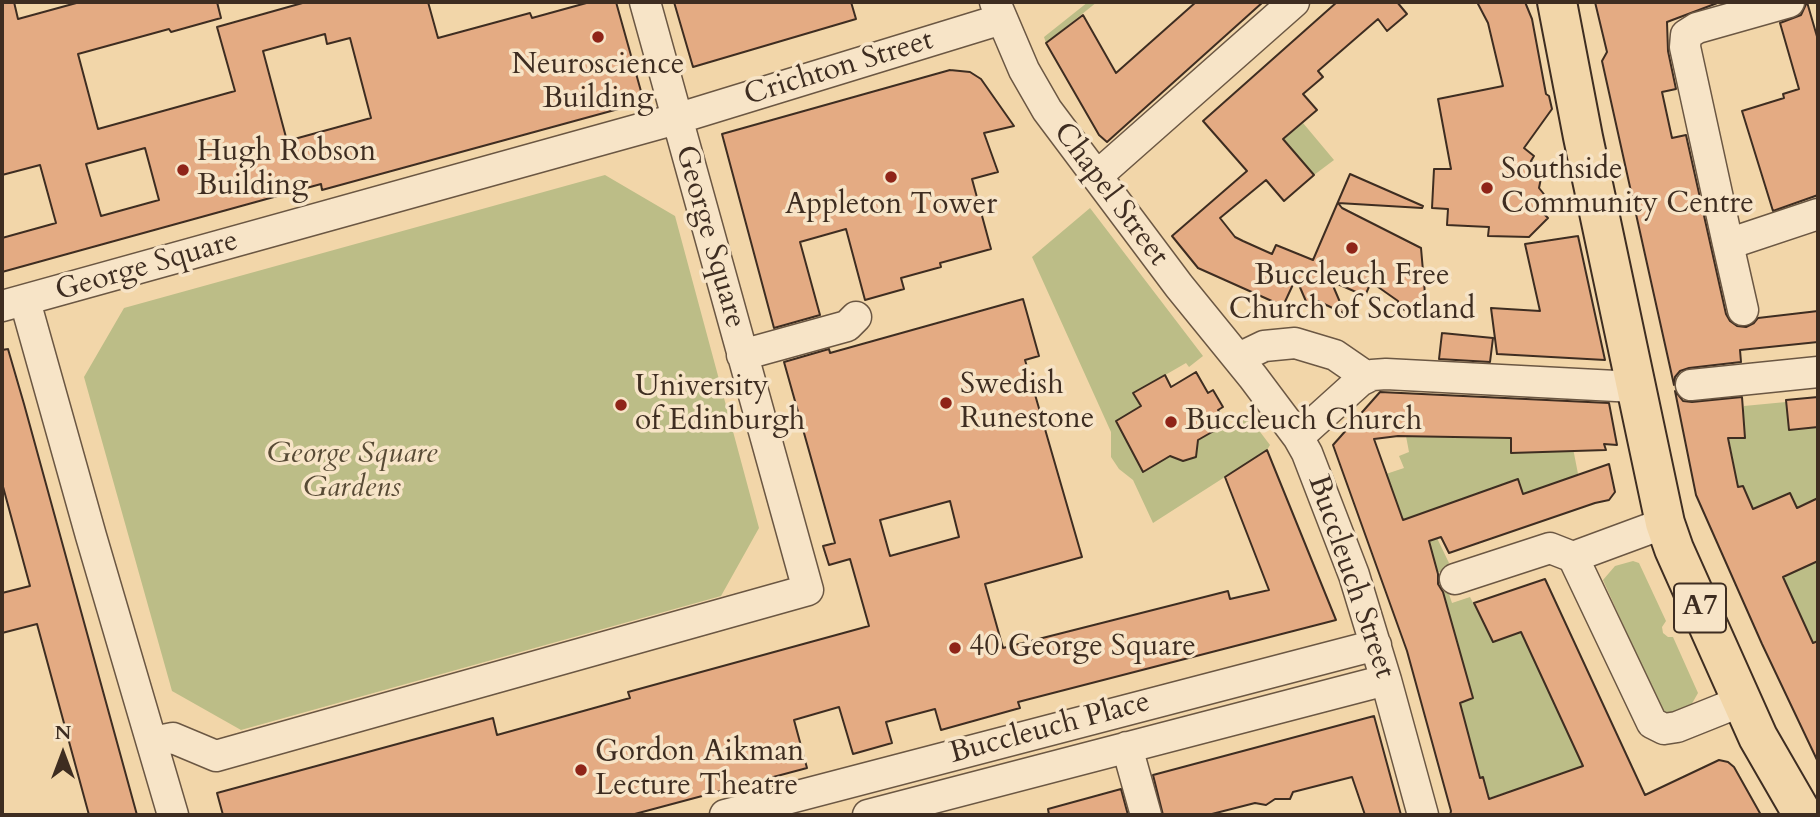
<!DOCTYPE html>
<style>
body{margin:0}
#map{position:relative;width:1820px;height:817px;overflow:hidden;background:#f2d6a9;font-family:Cardo,serif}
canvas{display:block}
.frame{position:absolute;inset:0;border:4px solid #3e2d21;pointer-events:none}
.north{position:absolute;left:28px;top:719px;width:70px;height:70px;-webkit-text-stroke:5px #f7e4c7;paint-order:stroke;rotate:0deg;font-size:19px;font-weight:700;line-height:28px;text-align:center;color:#3e2d21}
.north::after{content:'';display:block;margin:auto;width:24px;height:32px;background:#3e2d21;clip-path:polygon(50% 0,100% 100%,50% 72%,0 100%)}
</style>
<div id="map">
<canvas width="1820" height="817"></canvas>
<div class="frame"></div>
<div class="north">N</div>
</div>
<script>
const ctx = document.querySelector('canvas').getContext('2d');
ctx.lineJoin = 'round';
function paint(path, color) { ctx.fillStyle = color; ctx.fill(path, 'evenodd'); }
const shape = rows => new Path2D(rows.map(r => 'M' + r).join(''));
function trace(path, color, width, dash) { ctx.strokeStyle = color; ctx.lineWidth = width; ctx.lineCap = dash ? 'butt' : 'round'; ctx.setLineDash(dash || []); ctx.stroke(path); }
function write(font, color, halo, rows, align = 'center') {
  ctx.font = font + ' Cardo,serif'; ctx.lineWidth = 7; ctx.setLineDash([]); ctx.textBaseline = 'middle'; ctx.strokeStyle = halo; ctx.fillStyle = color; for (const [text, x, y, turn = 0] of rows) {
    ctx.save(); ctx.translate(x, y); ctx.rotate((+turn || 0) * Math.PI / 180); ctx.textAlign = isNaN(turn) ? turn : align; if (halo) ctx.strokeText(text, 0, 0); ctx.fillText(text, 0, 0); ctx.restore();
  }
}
const green = shape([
 [1088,2,1097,2,1046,43,1044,37],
 [1303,123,1334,160,1314,175,1284,139],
 [605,175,675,216,759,528,721,596,241,730,172,691,84,377,124,308],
 [1090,208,1203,356,1189,367,1186,363,1134,393,1141,406,1116,421,1143,471,1172,454,1180,460,1190,459,1194,456,1195,442,1222,426,1224,430,1248,416,1270,445,1267,450,1153,523,1133,480,1119,469,1111,457,1111,432,1032,257],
 [1786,402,1789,430,1818,427,1818,498,1797,507,1789,493,1753,509,1743,486,1738,487,1729,438,1744,438,1744,406],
 [1406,436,1511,438,1511,453,1572,443,1579,479,1523,494,1518,479,1425,513,1449,563,1447,569,1429,576,1417,558,1386,474,1404,468,1399,456,1409,452],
 [1633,561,1639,563,1666,621,1662,627,1663,633,1668,637,1673,637,1698,693,1690,707,1673,714,1662,712,1603,580,1615,566],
 [1818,561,1818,641,1809,645,1783,577],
 [1448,591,1452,603,1470,597,1493,641,1521,632,1606,815,1576,815,1556,776,1489,798,1483,777,1480,778,1460,703,1473,698,1455,633,1434,595]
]);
const building = shape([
 [2,2,14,2,18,19,80,2,217,2,221,18,171,32,169,29,78,54,98,129,235,91,217,27,306,2,428,2,438,38,530,13,532,18,590,2,616,2,644,102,322,190,321,184,2,272,2,238,56,223,40,165,2,175,2,2],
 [325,34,327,44,350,38,371,118,287,141,263,51,325,34],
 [145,148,159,200,101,216,86,164,145,148],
 [674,2,851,2,856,19,693,67,674,2],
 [1196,2,1263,2,1107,142,1099,135,1046,43,1083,15,1116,73,1196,2],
 [1337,2,1397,2,1407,14,1387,31,1378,19,1318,71,1323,77,1303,94,1317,110,1283,139,1314,175,1284,201,1266,180,1220,218,1235,237,1243,241,1272,254,1276,245,1313,260,1350,174,1423,206,1422,208,1338,203,1342,208,1421,248,1427,317,1399,308,1398,301,1371,282,1365,296,1331,281,1345,314,1318,301,1308,306,1296,278,1283,306,1198,268,1172,236,1247,171,1203,121,1337,2],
 [1477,2,1525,2,1532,19,1546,94,1549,96,1552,109,1524,148,1534,156,1531,161,1542,173,1539,188,1547,198,1543,213,1548,218,1529,237,1488,236,1489,227,1447,225,1448,209,1432,208,1434,169,1451,169,1438,99,1503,86,1488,23,1477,2],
 [1595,2,1720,2,1667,22,1668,51,1676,89,1662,92,1672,138,1686,135,1726,314,1730,321,1737,326,1746,327,1754,323,1758,318,1818,311,1818,342,1740,350,1741,362,1689,368,1680,371,1675,377,1674,385,1602,61,1607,52,1595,2],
 [1807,2,1818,40,1818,195,1773,211,1742,111,1784,98,1783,94,1799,89,1780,23,1801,15,1807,2],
 [950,70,970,72,981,79,1014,126,984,133,998,172,972,179,991,249,940,263,941,267,901,278,904,289,865,300,846,229,800,242,820,315,774,328,722,134,950,70],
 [1578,236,1605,360,1497,354,1491,308,1540,311,1525,244,1578,236],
 [1023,299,1039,356,1025,360,1082,557,985,584,1003,648,1228,591,1230,599,1269,590,1225,477,1267,450,1336,620,1018,702,1020,708,941,730,935,709,886,722,892,743,853,754,839,707,794,720,807,768,631,815,223,815,217,793,493,718,497,735,630,698,628,692,869,626,850,559,829,565,823,546,835,543,784,362,829,349,830,353,1023,299],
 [950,501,959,537,890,556,880,520,950,501],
 [1442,333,1493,338,1490,362,1439,359,1442,333],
 [8,349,24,404,137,815,89,815,37,624,2,633,2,593,30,586,2,483,2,350,8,349],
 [1196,372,1208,393,1213,390,1223,407,1218,410,1226,424,1198,440,1196,457,1183,461,1170,456,1143,472,1116,421,1141,406,1133,393,1165,375,1171,387,1196,372],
 [1675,391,1683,401,1692,402,1742,397,1745,438,1728,438,1738,487,1743,486,1753,509,1790,493,1797,508,1818,498,1818,561,1783,577,1813,643,1818,641,1818,762,1762,644,1696,495,1675,391],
 [1380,392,1609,403,1617,445,1604,444,1606,450,1511,453,1511,438,1398,436,1374,439,1403,520,1518,479,1523,494,1609,464,1615,492,1609,500,1595,503,1449,553,1441,537,1429,541,1438,574,1438,584,1443,592,1473,698,1460,703,1480,778,1483,777,1489,799,1583,766,1521,632,1493,642,1474,603,1545,579,1645,795,1719,760,1728,762,1734,767,1761,815,1450,815,1451,811,1407,651,1333,445,1380,392],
 [1818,397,1818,427,1789,430,1786,400,1818,397],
 [1374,716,1401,815,1365,815,1352,777,1293,792,1290,799,1275,799,1266,805,1255,803,1208,815,1163,815,1153,775,1374,716],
 [1121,789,1128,815,1049,815,1048,809,1121,789]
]);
const minor = shape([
 [995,2,1024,70,1047,110,1179,286,1253,377,1298,437,1307,453,1354,575,1386,680,1423,815],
 [1789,2,1697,28,1686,35,1685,47,1728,244,1818,214],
 [1097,176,1294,2],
 [1728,244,1743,310],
 [25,301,91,536,173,815],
 [2,306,676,119,1002,19],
 [742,355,847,326,856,317],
 [1239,358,1264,346,1295,343,1335,355,1367,377],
 [1691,385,1818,372],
 [1298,437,1360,381,1372,375,1386,374,1635,387],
 [1665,523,1573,557,1652,723,1664,729,1677,727,1742,701],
 [1455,579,1550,548,1573,557],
 [153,742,173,738,216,756,808,590,645,2],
 [1127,747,1146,815],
 [725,815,1376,645],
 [868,815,1386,680]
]);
const major = shape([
 [1557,2,1583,137,1665,523,1674,549,1758,737,1803,815]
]);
const markers = [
 [598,37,7,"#8f2418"],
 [183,170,7,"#8f2418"],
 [891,177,7,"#8f2418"],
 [1487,188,7,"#8f2418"],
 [1352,248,7,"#8f2418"],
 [946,403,7,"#8f2418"],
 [621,405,7,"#8f2418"],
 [1171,422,7,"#8f2418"],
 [955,648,7,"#8f2418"],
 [581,770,7,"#8f2418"]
];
const shields = [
 [1700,608,52]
];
const shieldNames = [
 ["A7",1700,608]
];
const poiNames = [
 ["Neuroscience",598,66,"center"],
 ["Building",598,100,"center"],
 ["Hugh Robson",197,153],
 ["Building",197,187],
 ["Southside",1501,171],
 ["Community Centre",1501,205],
 ["Appleton Tower",891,206,"center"],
 ["Buccleuch Free",1352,277,"center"],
 ["Church of Scotland",1352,311,"center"],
 ["Swedish",960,386],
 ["Runestone",960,420],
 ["University",635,388],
 ["of Edinburgh",635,422],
 ["Buccleuch Church",1185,422],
 ["40 George Square",969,648],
 ["Gordon Aikman",595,753],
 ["Lecture Theatre",595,787]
];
const streetNames = [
 ["Crichton Street",839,69,-17],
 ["Chapel Street",1110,195,53],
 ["George Square",709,237,74],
 ["George Square",147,267,-16],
 ["Buccleuch Street",1350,577,71],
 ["Buccleuch Place",1050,729,-15]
];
const parkNames = [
 ["George Square",352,455],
 ["Gardens",352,489]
];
paint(green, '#bcbd87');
paint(building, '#e4ab83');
trace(building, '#3e2d21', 2);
trace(minor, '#6b5743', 33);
trace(major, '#3e2d21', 42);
trace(minor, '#f7e4c7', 30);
trace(major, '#f2d6a9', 38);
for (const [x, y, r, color] of markers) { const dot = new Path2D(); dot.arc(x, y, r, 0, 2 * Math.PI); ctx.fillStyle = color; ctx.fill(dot); trace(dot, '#f7e4c7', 2.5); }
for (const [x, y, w] of shields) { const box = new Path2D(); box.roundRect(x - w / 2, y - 24.5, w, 49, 5); ctx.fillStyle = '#f7e4c7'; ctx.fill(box); trace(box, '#3e2d21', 2); }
write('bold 28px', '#3e2d21', null, shieldNames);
write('30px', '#3e2d21', '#f7e4c7', poiNames, 'left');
write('30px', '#3e2d21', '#f7e4c7', streetNames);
write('italic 30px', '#574a35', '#f7e4c7', parkNames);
</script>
